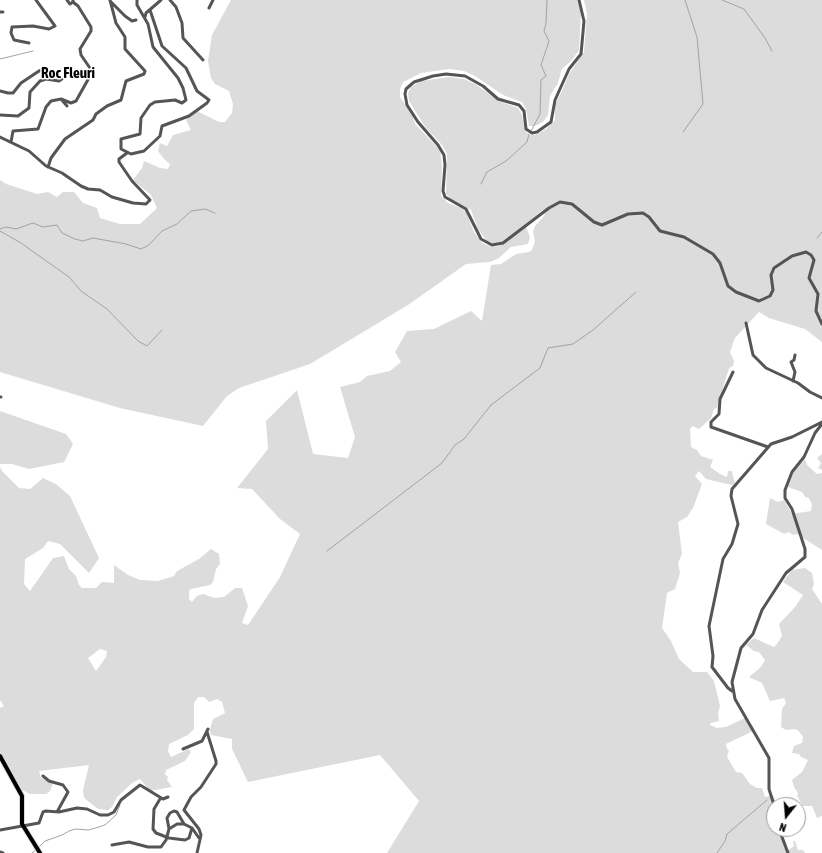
<!DOCTYPE html>
<style>
body{margin:0}
#map{position:relative;width:822px;height:853px;overflow:hidden;background:#fff;font-family:"Asap Condensed",sans-serif}
canvas{display:block}
.north{position:absolute;left:766px;top:797px;width:40px;height:40px;box-sizing:border-box;background:#fff;border:1px solid #999;border-radius:50%;rotate:197deg;font-size:11px;font-weight:700;line-height:16px;text-align:center;color:#000}
.north::after{content:'';display:block;margin:auto;width:14px;height:18px;background:#000;clip-path:polygon(50% 0,100% 100%,50% 72%,0 100%)}
</style>
<div id="map">
<canvas width="822" height="853"></canvas>
<div class="north">N</div>
</div>
<script>
const ctx = document.querySelector('canvas').getContext('2d');
ctx.lineJoin = 'round';
function paint(path, color) { ctx.fillStyle = color; ctx.fill(path, 'evenodd'); }
const shape = rows => new Path2D(rows.map(r => 'M' + r).join(''));
function trace(path, color, width, dash) { ctx.strokeStyle = color; ctx.lineWidth = width; ctx.lineCap = dash ? 'butt' : 'round'; ctx.setLineDash(dash || []); ctx.stroke(path); }
function write(font, color, halo, rows, align = 'center') {
  ctx.font = font + ' "Asap Condensed",sans-serif'; ctx.lineWidth = 3; ctx.setLineDash([]); ctx.textBaseline = 'middle'; ctx.strokeStyle = halo; ctx.fillStyle = color; for (const [text, x, y, turn = 0] of rows) {
    ctx.save(); ctx.translate(x, y); ctx.rotate((+turn || 0) * Math.PI / 180); ctx.textAlign = isNaN(turn) ? turn : align; if (halo) ctx.strokeText(text, 0, 0); ctx.fillText(text, 0, 0); ctx.restore();
  }
}
const green = shape([
 [231,0,577,0,581,12,579,50,572,60,562,69,558,83,550,96,548,115,543,122,535,126,529,126,526,109,522,102,503,95,475,76,464,71,449,69,421,73,403,82,400,89,400,97,412,114,415,124,440,150,442,166,441,196,448,203,461,208,466,212,474,232,482,243,492,247,499,246,505,243,526,227,530,237,528,244,511,247,499,258,490,262,466,264,408,305,310,364,239,388,227,396,203,426,120,408,0,372,0,180,6,184,37,194,48,192,57,197,63,192,74,192,83,203,97,208,100,218,120,224,140,224,157,208,151,195,133,180,142,168,144,161,160,168,168,169,170,164,164,159,158,151,160,143,167,146,173,135,191,130,186,120,197,111,219,122,225,122,232,113,233,104,229,91,215,84,211,78,208,61,212,35],
 [584,0,822,0,822,342,805,329,769,318,759,312,735,338,730,352,734,361,733,366,729,368,717,408,714,409,711,418,699,429,693,426,690,429,691,447,697,450,701,456,713,460,710,467,720,474,727,477,728,471,732,471,735,484,732,485,706,479,699,471,695,476,702,484,693,508,687,517,678,522,682,554,678,563,680,573,675,589,667,593,662,628,671,641,679,659,693,672,707,672,714,681,720,706,718,714,719,721,711,723,710,725,717,728,726,727,745,718,753,731,726,744,727,749,729,750,727,757,736,772,742,773,750,784,757,788,762,788,765,797,773,795,777,805,774,805,774,829,781,829,788,850,794,846,793,841,795,841,798,850,803,850,805,853,387,853,419,801,380,755,248,782,232,749,232,739,211,735,210,729,213,719,225,713,222,702,217,699,209,702,204,697,198,697,194,703,194,729,188,735,169,744,168,751,171,757,189,749,191,752,185,761,166,770,165,775,168,776,167,780,172,787,150,791,140,779,132,783,117,797,112,807,108,810,98,809,84,798,83,790,89,765,39,771,41,778,53,783,50,791,46,794,30,794,20,789,0,752,0,708,4,706,0,700,0,467,2,471,19,488,30,489,43,478,56,484,70,496,99,558,89,573,60,544,48,541,43,548,25,559,24,584,30,591,53,558,64,556,69,569,76,576,79,585,82,588,96,588,102,582,114,583,114,565,128,575,140,580,158,581,174,576,177,571,199,559,211,549,219,554,220,564,216,569,213,582,210,585,191,589,189,591,189,599,192,602,197,596,203,594,215,598,224,597,235,588,242,588,248,606,242,623,248,625,280,577,300,534,280,519,252,489,237,488,268,449,266,421,297,390,313,454,348,458,355,437,340,387,360,382,367,376,390,371,401,362,395,352,407,331,434,329,471,311,482,321,491,265,501,264,516,254,529,252,532,250,535,241,533,232,535,226,545,215,543,210,505,241,493,244,486,240,478,229,471,210,452,200,446,194,447,154,442,145,426,128,409,101,408,93,411,87,421,81,449,77,464,79,475,84,499,101,518,108,522,115,525,131,530,135,535,135,546,129,555,120,555,104,562,91,569,74,584,52,587,14],
 [100,649,107,651,106,657,96,671,88,658],
 [0,411,66,434,73,444,64,462,29,469,12,464,0,464],
 [822,454,822,550,797,534,793,535,789,532,784,534,766,524,770,498,778,502,784,500,792,514,811,511,812,504,808,497,806,498,802,492,788,487,793,473,805,459,807,465,817,474,822,473,822,470,818,468,821,463,817,458],
 [805,568,812,573,814,584,812,589,822,604,822,816,817,818,812,806,803,806,797,796,798,793,794,787,792,780,802,772,808,760,801,757,799,754,792,753,794,746,802,743,803,737,798,730,793,729,786,730,781,727,782,709,786,703,784,698,770,701,762,683,749,677,761,667,765,660,759,652,754,651,746,645,754,638,774,647,777,644,782,636,779,624,795,607,803,595,783,582,792,570]
]);
const stream = shape([
 [722,0,744,9,765,38,772,51],
 [0,59,33,51],
 [531,131,540,114,541,80,546,76,541,65,549,41,544,31,546,23,547,0],
 [683,132,703,104,697,37,685,0],
 [481,184,487,172,506,161,527,142,529,134],
 [0,229,6,227,16,229,33,223,43,227,57,225,62,233,75,239,83,241,93,238,126,244,141,249,149,245,162,231,177,224,191,211,205,209,215,213],
 [0,231,21,243,69,277,81,291,107,309,138,341,147,346,162,330],
 [817,238,822,232],
 [327,551,442,463,455,445,464,439,491,405,540,368,548,348,573,344,593,330,636,292],
 [38,848,45,841,62,835,69,831,75,829,89,830,105,825,116,815,120,805],
 [32,853,36,850],
 [717,853,725,841,727,834,767,800]
]);
const minor = shape([
 [67,0,70,4,73,2,73,0],
 [137,0,137,5,148,24,153,47,178,78,183,88,186,100,182,103,175,100,155,102,150,105,141,118,140,134,121,139,121,149,131,154,144,151,160,136,162,126,189,116,207,103,209,100,197,91,186,68,162,46,150,10],
 [170,0,176,7,182,23,183,38,203,60],
 [579,0,584,21,581,54,569,69,555,100,551,122,537,132,532,133,526,129,524,111,519,105,498,99,483,86,465,76,446,74,433,76,414,82,406,89,405,94,407,105,418,122,438,145,444,155,445,165,443,191,445,197,466,209,481,239,492,245,503,243,549,208,560,202,572,204,594,222,602,225,628,214,643,213,649,217,660,231,684,237,713,254,720,263,728,286,736,292,759,301,770,296,773,290,771,275,774,268,792,256,806,252,811,255,814,260,809,278,818,294,816,311,822,324],
 [110,1,125,16,132,21,136,20],
 [209,8,213,0],
 [0,12,3,12],
 [145,17,146,13,161,0],
 [29,43,14,40,11,33,12,27,33,26,49,29,55,26,36,0],
 [0,91,8,93,13,93,21,83,39,71,42,70,62,79],
 [61,99,67,106],
 [0,115,18,116,29,108,30,92,40,81,46,79,59,81,62,79],
 [0,137,29,151,46,166,62,173,81,186,88,189,100,190,112,197,133,203,146,204,150,200,132,181,119,162,119,159,127,153],
 [11,142,13,131,38,129,46,107,51,101,61,99,71,103,76,101,90,76,92,71,81,55,80,49,91,31,91,27,78,6,73,2],
 [48,167,51,158,65,139,93,120,96,114,107,106,121,100,126,81,144,74,145,71,125,49,125,37,116,23,110,0],
 [746,323,753,355,766,368,798,383,810,392,822,398],
 [733,372,720,399,719,414,711,422,711,427,768,447],
 [793,381,795,372,791,362,794,360,795,355],
 [0,397,1,397],
 [732,691,728,688,712,667,713,656,709,626,723,559,732,544,738,524,731,496,732,489,771,444,792,437,822,422],
 [183,749,202,741,208,729],
 [43,776,49,781,63,785,68,792,57,812],
 [160,799,154,809,153,829,156,833,169,838,185,840,189,838,192,828],
 [774,805,769,789,769,758,735,699,732,682,741,648,753,634,762,610,786,573,805,557,805,549,792,509,785,498,785,490,792,472,804,457,815,433,822,424],
 [169,829,167,818,170,813,174,811,177,812,184,824],
 [779,829,788,853],
 [0,830,39,823,43,812,46,811,59,812,77,808,87,809,100,815,108,815,114,812,121,800,140,785,163,799,168,797],
 [112,845,129,842,148,847,161,847,166,840,169,829,177,824,184,824,192,828,199,838],
 [0,852,3,853],
 [197,853,201,835,199,829,184,810,191,797,201,787,216,764,216,761,207,732]
]);
const major = shape([
 [0,756,22,796,22,824,40,853]
]);
const neighbourhoodNames = [
 ["Roc Fleuri",68,73]
];
paint(green, '#dcdcdc');
trace(stream, '#a3a3a3', 1);
trace(major, '#dbdbdb', 6);
trace(minor, '#555', 3);
trace(major, '#000', 4);
write('bold 15px', '#000', '#fff', neighbourhoodNames);
</script>
